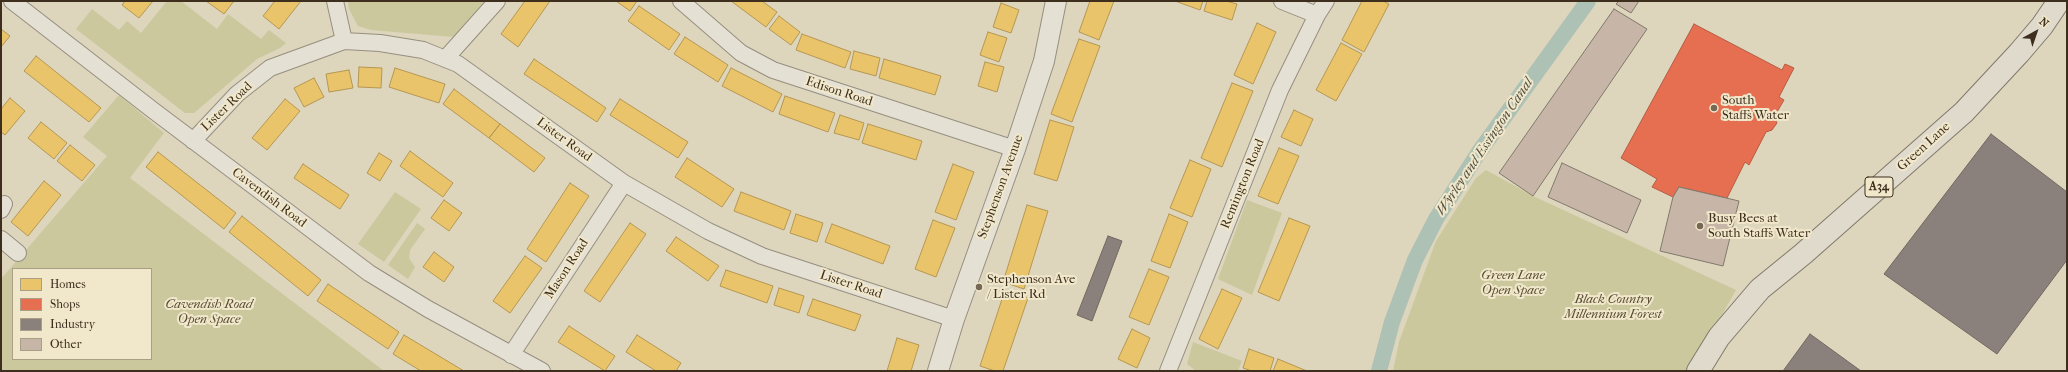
<!DOCTYPE html>
<style>
body{margin:0}
#map{position:relative;width:2068px;height:372px;overflow:hidden;background:#ddd5bc;font-family:"IM FELL French Canon",serif}
canvas{display:block}
.frame{position:absolute;inset:0;border:2px solid #3d2e1e;pointer-events:none}
.legend{position:absolute;left:12px;top:268px;width:140px;height:92px;box-sizing:border-box;background:#f1e8cb;border:1px solid #a99e86;margin:0;padding:5px 7px;list-style:none;font-size:12px;color:#3d2e1e}
.legend li{display:flex;align-items:center;gap:8px;height:20px}
.legend b{width:20px;border:1px solid #a99e86}
.north{position:absolute;left:2016px;top:12px;width:40px;height:40px;-webkit-text-stroke:3px #f1e8cb;paint-order:stroke;rotate:40deg;font-size:11px;font-weight:700;line-height:16px;text-align:center;color:#3d2e1e}
.north::after{content:'';display:block;margin:auto;width:14px;height:18px;background:#3d2e1e;clip-path:polygon(50% 0,100% 100%,50% 72%,0 100%)}
</style>
<div id="map">
<canvas width="2068" height="372"></canvas>
<div class="frame"></div>
<ul class="legend">
<li><b style="height:11px;background:#e9c46a"></b>Homes</li>
<li><b style="height:11px;background:#e76f51"></b>Shops</li>
<li><b style="height:11px;background:#8a817c"></b>Industry</li>
<li><b style="height:11px;background:#c7b6a7"></b>Other</li>
</ul>
<div class="north">N</div>
</div>
<script>
const ctx = document.querySelector('canvas').getContext('2d');
ctx.lineJoin = 'round';
function paint(path, color) { ctx.fillStyle = color; ctx.fill(path, 'evenodd'); }
const shape = rows => new Path2D(rows.map(r => 'M' + r).join(''));
function trace(path, color, width, dash) { ctx.strokeStyle = color; ctx.lineWidth = width; ctx.lineCap = dash ? 'butt' : 'round'; ctx.setLineDash(dash || []); ctx.stroke(path); }
function write(font, color, halo, rows, align = 'center') {
  ctx.font = font + ' "IM FELL French Canon",serif'; ctx.lineWidth = 4; ctx.setLineDash([]); ctx.textBaseline = 'middle'; ctx.strokeStyle = halo; ctx.fillStyle = color; for (const [text, x, y, turn = 0] of rows) {
    ctx.save(); ctx.translate(x, y); ctx.rotate((+turn || 0) * Math.PI / 180); ctx.textAlign = isNaN(turn) ? turn : align; if (halo) ctx.strokeText(text, 0, 0); ctx.fillText(text, 0, 0); ctx.restore();
  }
}
const green = shape([
 [167,1,181,1,217,29,228,14,261,39,269,30,286,43,280,48,257,59,194,113,185,113,76,29,92,9,119,30,127,21,141,33],
 [348,1,486,1,454,37,371,30,358,26,349,9],
 [119,95,164,133,130,178,384,371,1,371,1,279,107,156,83,137],
 [13,269,151,269,151,359,13,359],
 [1486,170,1533,196,1736,290,1690,371,1393,371,1399,342,1436,241,1476,178],
 [395,192,421,209,384,262,358,244],
 [1247,200,1282,213,1252,295,1218,279],
 [417,223,425,229,410,250,409,258,415,267,408,279,388,265],
 [1193,342,1242,361,1238,371,1196,371,1187,364]
]);
const homes = shape([
 [125,1,153,1,139,18,122,5,125,1],
 [206,1,234,1,224,14,206,1],
 [275,1,301,1,279,29,263,16,275,1],
 [525,1,550,1,518,47,501,34,525,1],
 [616,1,637,1,630,11,616,1],
 [731,1,762,1,777,12,766,27,731,1],
 [1090,1,1114,1,1099,40,1079,32,1090,1],
 [1175,1,1203,1,1200,10,1175,1],
 [1207,1,1226,1,1237,4,1232,20,1204,11,1207,1],
 [1362,1,1383,1,1389,4,1364,52,1342,40,1362,1],
 [1001,3,1019,10,1011,33,993,27,1001,3],
 [639,6,680,34,669,50,628,21,639,6],
 [779,16,800,32,791,45,769,29,779,16],
 [1257,23,1276,32,1253,84,1234,75,1257,23],
 [1,29,10,36,1,47,1,29],
 [988,32,1007,38,999,62,980,55,988,32],
 [802,34,851,52,845,68,796,50,802,34],
 [685,37,728,65,718,82,674,54,685,37],
 [1079,39,1100,46,1072,122,1051,114,1079,39],
 [1341,43,1362,54,1336,101,1316,90,1341,43],
 [854,51,880,58,876,76,850,69,854,51],
 [36,56,101,108,89,122,24,71,36,56],
 [534,59,606,108,597,122,524,74,534,59],
 [884,59,941,76,935,95,879,78,884,59],
 [985,62,1004,67,997,92,978,86,985,62],
 [359,67,382,68,381,88,358,87,359,67],
 [395,68,445,84,439,103,389,87,395,68],
 [731,68,782,94,773,112,722,86,731,68],
 [349,70,353,88,329,92,326,74,349,70],
 [314,78,324,97,304,107,294,88,314,78],
 [1232,83,1253,91,1222,167,1201,158,1232,83],
 [454,89,500,124,489,138,443,104,454,89],
 [785,96,835,113,828,132,779,114,785,96],
 [10,98,25,111,5,135,1,132,1,109,10,98],
 [285,99,300,111,267,150,252,138,285,99],
 [620,99,688,142,678,158,610,115,620,99],
 [1294,110,1313,119,1301,146,1281,137,1294,110],
 [840,115,864,123,859,140,834,133,840,115],
 [1050,120,1074,127,1057,181,1034,174,1050,120],
 [41,122,67,143,54,159,28,138,41,122],
 [500,124,545,158,534,172,489,138,500,124],
 [868,124,922,141,916,160,862,143,868,124],
 [70,145,95,165,82,181,57,161,70,145],
 [1279,148,1299,156,1278,204,1258,196,1279,148],
 [410,151,453,183,443,197,400,166,410,151],
 [158,152,236,213,224,229,146,167,158,152],
 [379,153,392,161,380,181,367,173,379,153],
 [687,158,734,189,722,207,675,177,687,158],
 [1190,160,1211,169,1192,217,1170,208,1190,160],
 [303,164,349,195,340,209,294,178,303,164],
 [953,164,974,172,956,220,935,212,953,164],
 [44,181,61,195,28,236,11,222,44,181],
 [570,183,589,196,546,262,527,249,570,183],
 [741,192,791,211,784,230,734,211,741,192],
 [444,200,462,213,449,231,431,218,444,200],
 [1027,205,1048,211,1024,289,1003,282,1027,205],
 [796,214,823,223,817,242,790,233,796,214],
 [1169,214,1188,222,1170,268,1151,261,1169,214],
 [242,216,321,280,308,296,229,232,242,216],
 [1289,218,1310,226,1279,301,1258,292,1289,218],
 [933,220,955,228,936,277,915,269,933,220],
 [630,223,646,234,600,302,584,291,630,223],
 [832,224,890,246,883,264,825,242,832,224],
 [676,237,719,266,708,281,666,251,676,237],
 [434,252,454,267,444,282,423,267,434,252],
 [525,256,542,268,510,313,493,301,525,256],
 [1149,269,1169,277,1149,325,1129,317,1149,269],
 [726,270,773,286,767,303,720,286,726,270],
 [328,284,399,332,388,349,317,301,328,284],
 [779,288,804,296,799,313,774,305,779,288],
 [1222,289,1242,298,1218,349,1199,339,1222,289],
 [1005,290,1028,298,1003,371,995,371,980,366,1005,290],
 [813,299,861,315,855,331,807,315,813,299],
 [569,326,615,356,605,371,558,342,569,326],
 [1132,329,1150,338,1137,368,1118,359,1132,329],
 [404,335,464,371,421,371,393,354,404,335],
 [637,335,681,363,676,371,656,371,626,352,637,335],
 [897,338,919,345,911,371,887,371,897,338],
 [1249,349,1274,358,1270,371,1252,371,1243,368,1249,349],
 [1278,359,1307,371,1273,371,1278,359]
]);
const shops = shape([
 [1694,24,1782,70,1785,64,1794,68,1779,97,1784,100,1774,117,1777,123,1772,130,1766,132,1749,165,1745,162,1727,198,1679,187,1673,197,1652,187,1657,179,1621,158,1694,24]
]);
const industry = shape([
 [1991,134,2067,192,2067,260,1997,354,1884,274,1991,134],
 [1108,236,1122,241,1092,321,1077,315,1108,236],
 [1810,334,1861,371,1783,371,1810,334]
]);
const canal = shape([
 [1379,371,1392,322,1415,260,1436,219,1479,152,1588,1]
]);
const building = shape([
 [1619,1,1639,1,1631,13,1616,4,1619,1],
 [1614,9,1647,29,1533,196,1499,173,1614,9],
 [1562,163,1641,200,1627,233,1548,197,1562,163],
 [1679,187,1739,201,1723,266,1660,251,1673,197,1679,187]
]);
const minor = shape([
 [12,1,154,111,369,273,428,309,542,371],
 [335,1,344,41],
 [681,1,741,53,773,70,1015,149],
 [1282,1,1317,15],
 [446,58,497,1],
 [193,141,237,94,270,68,344,41,380,43,423,50,458,64,624,183,708,231,762,256,954,319],
 [1,210,4,204],
 [1,239,18,253],
 [511,355,624,183],
 [1168,371,1280,90,1317,15,1326,1]
]);
const tertiary = shape([
 [938,371,954,319,1015,149,1044,61,1056,1]
]);
const trunk = shape([
 [1698,371,1719,337,1760,289,1803,254,1964,112,2019,53,2042,26,2059,1]
]);
const markers = [
 [1714,108,4,"#756855"],
 [1700,226,4,"#756855"],
 [979,287,4,"#756855"]
];
const shields = [
 [1879,187,28]
];
const shieldNames = [
 ["A34",1879,187]
];
const streetNames = [
 ["Edison Road",839,92,18],
 ["Lister Road",227,107,-44],
 ["Lister Road",564,140,36],
 ["Green Lane",1924,147,-42],
 ["Remington Road",1243,184,-68],
 ["Stephenson Avenue",1001,187,-70],
 ["Cavendish Road",269,198,37],
 ["Mason Road",567,269,-57],
 ["Lister Road",851,285,18]
];
const poiNames = [
 ["South",1722,101],
 ["Staffs Water",1722,116],
 ["Busy Bees at",1708,219],
 ["South Staffs Water",1708,234],
 ["Stephenson Ave",987,280],
 ["/ Lister Rd",987,295]
];
const parkNames = [
 ["Green Lane",1513,276],
 ["Open Space",1513,291],
 ["Black Country",1613,300],
 ["Millennium Forest",1613,315],
 ["Cavendish Road",209,305],
 ["Open Space",209,320]
];
const waterNames = [
 ["Wyrley and Essington Canal",1485,147,-56]
];
paint(green, '#cbc89e');
paint(homes, '#e9c46a');
trace(homes, '#b59753', 1);
paint(shops, '#e76f51');
trace(shops, '#b45c42', 1);
paint(industry, '#8a817c');
trace(industry, '#736860', 1);
trace(canal, '#adc1b5', 16);
paint(building, '#c7b6a7');
trace(building, '#80796b', 1);
trace(minor, '#968f80', 18);
trace(tertiary, '#968f80', 22);
trace(trunk, '#80796b', 24);
trace(minor, '#e4e0d3', 16);
trace(tertiary, '#e4e0d3', 20);
trace(trunk, '#dfdacc', 22);
for (const [x, y, r, color] of markers) { const dot = new Path2D(); dot.arc(x, y, r, 0, 2 * Math.PI); ctx.fillStyle = color; ctx.fill(dot); trace(dot, '#f1e8cb', 1.5); }
for (const [x, y, w] of shields) { const box = new Path2D(); box.roundRect(x - w / 2, y - 10, w, 20, 3); ctx.fillStyle = '#f1e8cb'; ctx.fill(box); trace(box, '#3d2e1e', 1); }
write('bold 12px', '#3d2e1e', null, shieldNames);
write('13px', '#3d2e1e', '#f1e8cb', streetNames);
write('13px', '#3d2e1e', '#f1e8cb', poiNames, 'left');
write('italic 13px', '#574b33', '#f1e8cb', parkNames);
write('italic 14px', '#545143', '#f1e8cb', waterNames);
</script>
